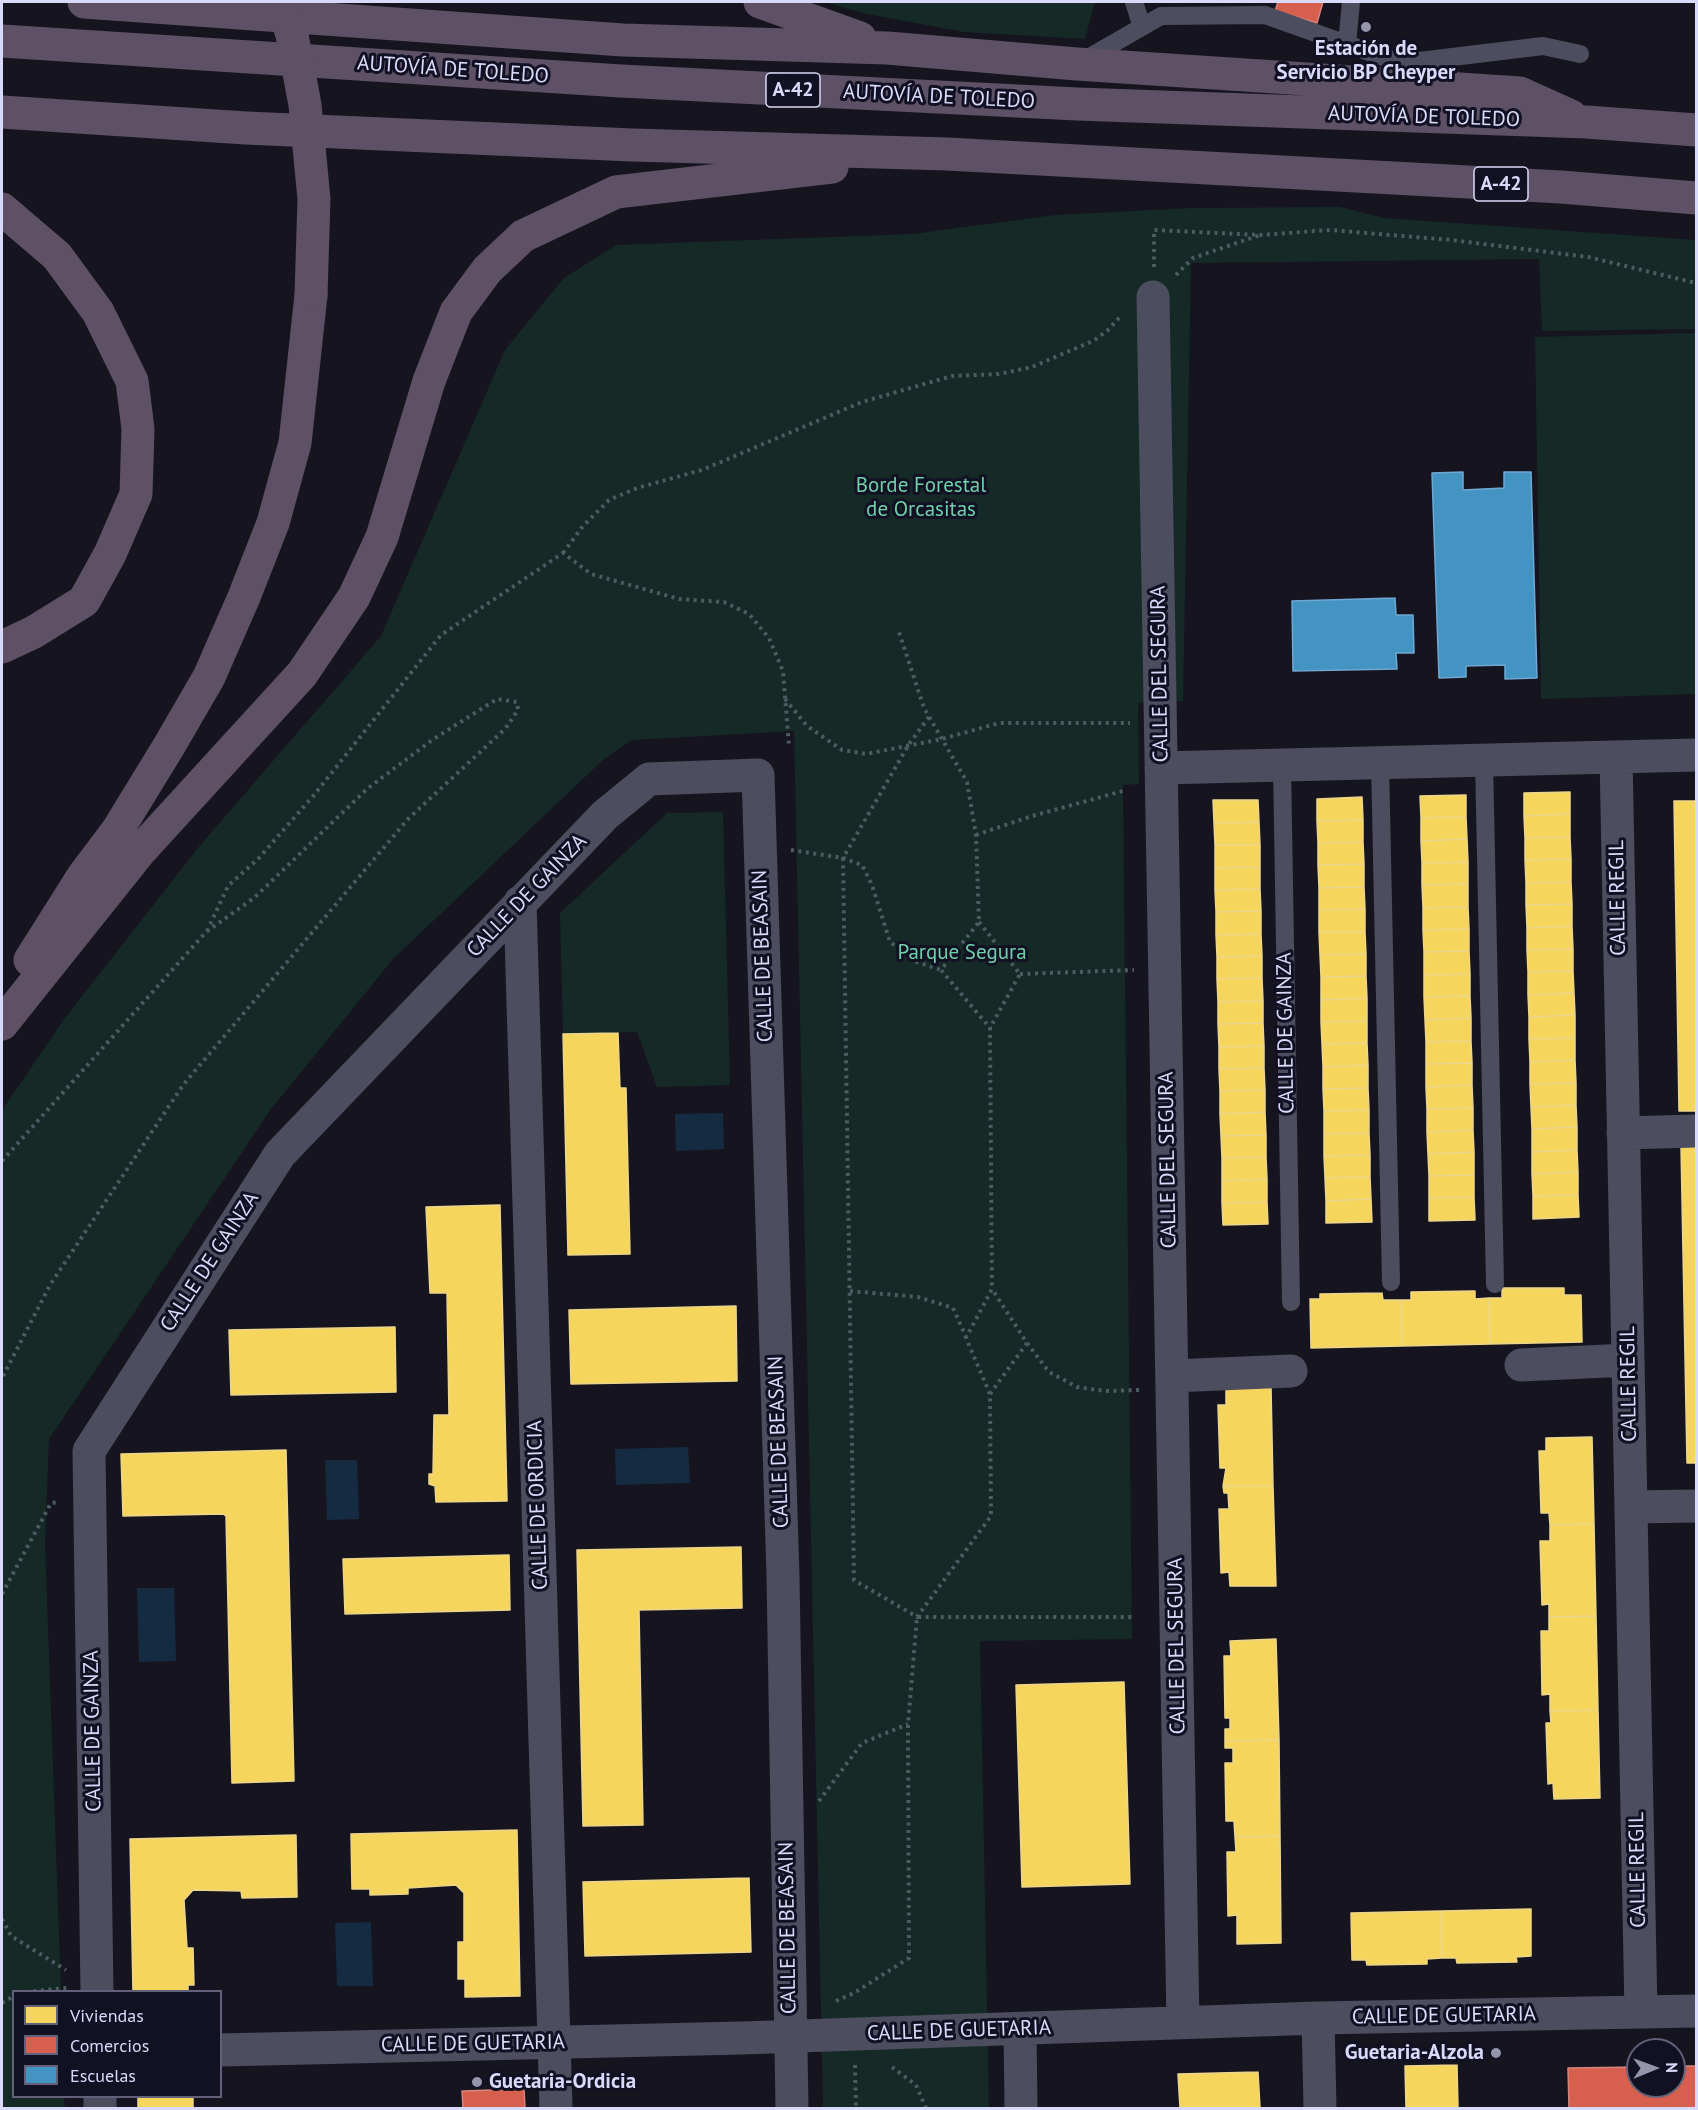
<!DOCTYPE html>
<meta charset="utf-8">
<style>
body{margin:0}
#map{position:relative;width:1698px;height:2110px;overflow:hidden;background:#16151f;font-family:"PT Sans",sans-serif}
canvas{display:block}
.frame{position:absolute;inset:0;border:3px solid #d9d9fa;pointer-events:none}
.legend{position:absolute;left:12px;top:1990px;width:210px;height:108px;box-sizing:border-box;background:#121123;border:2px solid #626179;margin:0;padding:8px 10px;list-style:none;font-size:18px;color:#d9d9fa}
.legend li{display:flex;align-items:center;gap:12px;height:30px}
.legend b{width:30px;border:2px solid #626179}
.north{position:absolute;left:1626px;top:2038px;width:60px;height:60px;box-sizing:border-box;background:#121123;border:2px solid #626179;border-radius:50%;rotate:89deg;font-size:16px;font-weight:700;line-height:24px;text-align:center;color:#d9d9fa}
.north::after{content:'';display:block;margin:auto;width:21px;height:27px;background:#9594ad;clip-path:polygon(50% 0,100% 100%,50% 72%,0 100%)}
</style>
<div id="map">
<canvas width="1698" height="2110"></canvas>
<div class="frame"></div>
<ul class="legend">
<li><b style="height:16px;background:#f6d55c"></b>Viviendas</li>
<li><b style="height:16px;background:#d6604d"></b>Comercios</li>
<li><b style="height:16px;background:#4393c3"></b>Escuelas</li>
</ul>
<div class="north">N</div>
</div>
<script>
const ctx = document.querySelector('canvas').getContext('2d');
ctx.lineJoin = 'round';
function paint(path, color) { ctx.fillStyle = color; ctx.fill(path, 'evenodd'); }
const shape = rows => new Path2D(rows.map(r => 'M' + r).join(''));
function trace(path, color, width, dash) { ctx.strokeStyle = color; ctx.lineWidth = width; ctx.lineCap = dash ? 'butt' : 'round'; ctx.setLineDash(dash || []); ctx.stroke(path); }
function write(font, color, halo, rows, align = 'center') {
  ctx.font = font + ' "PT Sans",sans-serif'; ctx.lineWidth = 6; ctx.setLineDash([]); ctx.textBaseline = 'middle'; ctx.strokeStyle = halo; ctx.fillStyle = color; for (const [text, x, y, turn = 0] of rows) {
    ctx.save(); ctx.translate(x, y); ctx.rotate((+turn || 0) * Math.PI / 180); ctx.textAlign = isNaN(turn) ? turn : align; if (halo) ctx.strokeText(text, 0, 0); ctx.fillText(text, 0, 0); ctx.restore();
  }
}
const green = shape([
 [825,2,1095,2,1085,39,964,32,862,13],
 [1340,207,1384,218,1696,240,1696,329,1542,331,1539,259,1191,263,1183,701,1138,703,1139,784,1123,785,1123,791,1132,1639,980,1641,989,2108,823,2108,794,731,632,740,604,759,393,959,271,1109,49,1439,45,1544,61,1991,14,1992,14,2096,64,2097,65,2108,2,2108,2,1110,65,1018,197,849,381,636,505,350,564,278,616,245,913,234,1055,215,1192,208],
 [1696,333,1696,694,1541,699,1535,337],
 [723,812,730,1085,657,1087,637,1032,563,1034,560,913,667,813]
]);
const water = shape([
 [723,1113,724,1149,676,1151,675,1114],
 [688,1447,690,1483,616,1485,615,1449],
 [325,1460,357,1460,359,1519,327,1520],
 [137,1588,174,1588,176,1661,139,1662],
 [371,1922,373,1986,337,1986,335,1923]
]);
const homes = shape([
 [1570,792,1570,814,1524,816,1524,793,1570,792],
 [1466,795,1466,817,1421,818,1420,796,1466,795],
 [1362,797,1363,820,1317,821,1317,799,1362,797],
 [1213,800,1258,800,1259,822,1214,823,1213,800],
 [1674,801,1696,801,1696,1111,1679,1111,1674,801],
 [1570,814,1570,837,1525,838,1524,816,1570,814],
 [1466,817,1467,839,1421,841,1421,818,1466,817],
 [1363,820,1363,842,1318,843,1317,821,1363,820],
 [1259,822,1260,845,1215,845,1214,823,1259,822],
 [1570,837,1571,859,1525,860,1525,838,1570,837],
 [1467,839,1468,862,1422,863,1421,841,1467,839],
 [1363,842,1364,864,1318,865,1318,843,1363,842],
 [1215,845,1260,845,1260,867,1215,868,1215,845],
 [1571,859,1571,882,1526,883,1525,860,1571,859],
 [1468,862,1468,884,1422,885,1422,863,1468,862],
 [1364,864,1364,887,1319,888,1318,865,1364,864],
 [1260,867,1260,889,1215,890,1215,868,1260,867],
 [1571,882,1572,904,1526,905,1526,883,1571,882],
 [1468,884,1468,907,1423,908,1422,885,1468,884],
 [1364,887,1365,909,1319,910,1319,888,1364,887],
 [1260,889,1261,911,1216,912,1215,890,1260,889],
 [1572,904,1572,926,1527,928,1526,905,1572,904],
 [1468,907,1469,929,1423,930,1423,908,1468,907],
 [1365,909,1365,932,1319,932,1319,910,1365,909],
 [1261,911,1261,934,1216,935,1216,912,1261,911],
 [1572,926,1573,949,1527,950,1527,928,1572,926],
 [1469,929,1469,951,1424,952,1423,930,1469,929],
 [1319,932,1365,932,1366,954,1320,955,1319,932],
 [1261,934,1262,956,1217,957,1216,935,1261,934],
 [1573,949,1573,971,1528,972,1527,950,1573,949],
 [1469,951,1470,974,1424,975,1424,952,1469,951],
 [1366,954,1366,976,1321,977,1320,955,1366,954],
 [1262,956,1262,978,1217,979,1217,957,1262,956],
 [1573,971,1574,993,1528,995,1528,972,1573,971],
 [1470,974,1470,996,1424,997,1424,975,1470,974],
 [1366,976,1367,998,1321,1000,1321,977,1366,976],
 [1262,978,1263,1001,1218,1002,1217,979,1262,978],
 [1574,993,1575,1015,1529,1017,1528,995,1574,993],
 [1470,996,1471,1018,1425,1020,1424,997,1470,996],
 [1367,998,1367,1021,1321,1022,1321,1000,1367,998],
 [1263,1001,1263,1023,1218,1024,1218,1002,1263,1001],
 [1575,1015,1575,1038,1529,1039,1529,1017,1575,1015],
 [1471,1018,1471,1041,1426,1042,1425,1020,1471,1018],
 [1367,1021,1367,1043,1322,1044,1321,1022,1367,1021],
 [1263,1023,1264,1046,1219,1047,1218,1024,1263,1023],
 [618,1033,620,1088,626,1088,630,1254,568,1255,563,1034,618,1033],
 [1575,1038,1575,1060,1530,1062,1529,1039,1575,1038],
 [1471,1041,1472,1063,1426,1064,1426,1042,1471,1041],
 [1367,1043,1368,1065,1323,1067,1322,1044,1367,1043],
 [1264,1046,1264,1068,1219,1069,1219,1047,1264,1046],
 [1575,1060,1576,1083,1530,1084,1530,1062,1575,1060],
 [1472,1063,1472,1085,1426,1087,1426,1064,1472,1063],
 [1368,1065,1368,1088,1323,1089,1323,1067,1368,1065],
 [1264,1068,1265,1090,1220,1091,1219,1069,1264,1068],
 [1576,1083,1576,1105,1531,1107,1530,1084,1576,1083],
 [1472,1085,1473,1108,1427,1109,1426,1087,1472,1085],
 [1368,1088,1369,1110,1324,1111,1323,1089,1368,1088],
 [1265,1090,1265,1112,1220,1114,1220,1091,1265,1090],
 [1576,1105,1577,1127,1532,1129,1531,1107,1576,1105],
 [1473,1108,1473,1130,1427,1132,1427,1109,1473,1108],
 [1369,1110,1369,1133,1324,1134,1324,1111,1369,1110],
 [1265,1112,1266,1135,1221,1136,1220,1114,1265,1112],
 [1577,1127,1577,1150,1532,1152,1532,1129,1577,1127],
 [1473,1130,1474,1152,1428,1154,1427,1132,1473,1130],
 [1369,1133,1370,1155,1324,1156,1324,1134,1369,1133],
 [1266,1135,1266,1157,1222,1158,1221,1136,1266,1135],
 [1681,1146,1696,1146,1696,1463,1687,1463,1681,1146],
 [1577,1150,1578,1172,1532,1174,1532,1152,1577,1150],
 [1474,1152,1474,1175,1429,1176,1428,1154,1474,1152],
 [1370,1155,1370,1177,1325,1178,1324,1156,1370,1155],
 [1266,1157,1267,1179,1222,1181,1222,1158,1266,1157],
 [1578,1172,1578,1195,1533,1196,1532,1174,1578,1172],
 [1474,1175,1474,1197,1429,1198,1429,1176,1474,1175],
 [1370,1177,1371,1199,1326,1201,1325,1178,1370,1177],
 [1267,1179,1267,1202,1222,1203,1222,1181,1267,1179],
 [1578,1195,1579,1217,1533,1219,1533,1196,1578,1195],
 [1474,1197,1475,1220,1429,1221,1429,1198,1474,1197],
 [1371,1199,1372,1222,1326,1223,1326,1201,1371,1199],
 [1267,1202,1268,1224,1223,1225,1222,1203,1267,1202],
 [500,1205,507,1501,436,1502,435,1486,429,1484,429,1474,433,1474,434,1415,449,1415,447,1293,430,1293,426,1207,500,1205],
 [1502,1288,1564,1288,1564,1295,1581,1295,1582,1342,1490,1344,1489,1298,1502,1298,1502,1288],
 [1475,1291,1475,1299,1489,1298,1490,1344,1402,1346,1401,1300,1411,1300,1411,1292,1475,1291],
 [1382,1293,1383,1300,1401,1300,1402,1346,1311,1348,1310,1299,1320,1299,1320,1294,1382,1293],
 [736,1306,737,1381,571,1384,569,1310,736,1306],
 [395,1327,396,1392,231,1395,229,1330,395,1327],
 [1271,1387,1273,1486,1223,1486,1226,1468,1220,1468,1218,1405,1226,1405,1226,1388,1271,1387],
 [1592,1437,1594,1524,1550,1525,1549,1513,1541,1513,1539,1451,1546,1451,1546,1438,1592,1437],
 [286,1450,294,1781,232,1783,226,1516,223,1514,123,1516,121,1454,286,1450],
 [1223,1486,1273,1486,1276,1586,1230,1586,1229,1572,1221,1573,1219,1509,1229,1509,1228,1493,1224,1493,1223,1486],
 [1594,1524,1596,1616,1549,1617,1549,1604,1542,1605,1540,1541,1550,1541,1550,1525,1594,1524],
 [741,1547,742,1608,639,1610,643,1825,583,1826,577,1550,741,1547],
 [509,1555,510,1610,345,1614,343,1559,509,1555],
 [1596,1616,1598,1710,1550,1711,1550,1694,1542,1695,1541,1631,1549,1631,1549,1617,1596,1616],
 [1276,1639,1279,1740,1225,1741,1225,1729,1230,1729,1230,1718,1225,1718,1224,1656,1231,1656,1230,1641,1276,1639],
 [1124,1682,1130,1884,1022,1887,1016,1685,1124,1682],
 [1598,1710,1600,1798,1554,1799,1553,1783,1548,1784,1546,1723,1551,1723,1550,1711,1598,1710],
 [1279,1740,1280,1836,1235,1837,1234,1821,1226,1821,1225,1763,1233,1763,1233,1748,1225,1748,1225,1741,1279,1740],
 [517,1830,520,1996,465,1997,465,1979,458,1979,458,1942,464,1942,464,1893,456,1885,408,1888,408,1894,370,1895,370,1889,352,1889,351,1834,517,1830],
 [296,1835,297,1897,242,1898,241,1891,193,1890,184,1900,187,1948,193,1948,194,1985,188,1985,188,1992,133,1992,130,1839,296,1835],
 [1280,1836,1281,1943,1237,1944,1237,1915,1228,1916,1227,1852,1236,1852,1235,1837,1280,1836],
 [749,1878,751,1952,585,1956,583,1882,749,1878],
 [1531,1909,1531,1956,1516,1957,1517,1962,1457,1963,1456,1958,1442,1958,1441,1911,1531,1909],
 [1441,1911,1442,1958,1427,1959,1427,1964,1367,1965,1366,1960,1352,1960,1351,1913,1441,1911],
 [1457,2065,1458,2108,1406,2108,1405,2066,1457,2065],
 [1258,2072,1260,2108,1180,2108,1178,2074,1258,2072],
 [193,2096,193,2108,138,2108,138,2097,193,2096]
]);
const shops = shape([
 [1278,2,1323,2,1317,23,1275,11,1278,2],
 [1674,2066,1696,2066,1696,2108,1569,2108,1568,2068,1638,2067,1638,2086,1674,2086,1674,2066],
 [524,2089,525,2108,463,2108,462,2091,524,2089]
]);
const schools = shape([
 [1463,472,1463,490,1504,488,1504,472,1531,472,1537,678,1505,679,1505,665,1466,666,1466,677,1439,678,1432,473,1463,472],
 [1395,598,1396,615,1413,615,1414,653,1396,653,1397,669,1293,671,1292,601,1395,598]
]);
const path = shape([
 [1154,267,1154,230,1260,235,1330,230,1451,240,1588,257,1696,283],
 [1176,275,1193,258,1260,235],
 [563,553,583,526,609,500,637,488,702,470,862,402,952,376,999,374,1032,367,1093,341,1107,331,1120,317],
 [785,699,807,726,842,750,866,754,942,739,999,723,1130,723],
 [929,717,909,744,843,858,862,865,872,885,890,942,914,961,941,970],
 [976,835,1032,816,1123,791],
 [791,850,843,858,854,1580,917,1617,991,1516,990,1394,966,1338,992,1289,990,1028,941,970,979,922,976,835,967,782,924,708,898,629],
 [979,922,1020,974,990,1028],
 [207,931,228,886,259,858,314,795,441,635,563,553,591,574,679,599,724,602,749,614,769,638,783,671,789,746],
 [1020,974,1134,970],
 [2,1161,206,932,254,898,367,789,432,740,497,699,517,702,518,710,505,729,408,819,183,1085,50,1285,2,1378],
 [850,1291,918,1297,953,1308,966,1337],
 [1027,1343,1049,1372,1077,1387,1105,1391,1140,1390],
 [990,1394,1027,1343,992,1289],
 [2,1594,51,1503,59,1502],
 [819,1801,862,1743,908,1724],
 [2,1919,11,1936,66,1970],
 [26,1992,67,1988],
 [836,2001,854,1993,909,1958,908,1724,917,1617,1135,1617],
 [2,2003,14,1996],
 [855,2065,856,2108],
 [892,2067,916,2085,926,2108]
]);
const lane = shape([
 [1134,2,1142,27],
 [1347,44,1351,2],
 [1081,62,1161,16,1265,15,1400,63,1451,76],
 [1411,62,1543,46,1580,54],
 [1484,760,1495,1284],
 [1380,762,1391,1282],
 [1282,765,1291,1302]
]);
const street = shape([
 [1153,297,1183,2022],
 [1616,757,1641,2012],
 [1161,768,1696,755],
 [520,902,556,2108],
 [1623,1133,1696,1131],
 [1521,1365,1628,1360],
 [1172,1376,1291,1371],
 [1631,1507,1696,1506],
 [97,1992,89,1451,280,1154,605,815,649,779,758,775,783,1576,792,2108],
 [1318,2018,1320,2108],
 [1020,2029,1021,2108],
 [220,2050,742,2038,1318,2018,1696,2011],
 [100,2096,100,2108]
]);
const highway = shape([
 [84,2,623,40,887,48,1077,64,1520,93,1571,116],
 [760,2,860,38],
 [2,41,621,81,1077,104,1586,122,1696,130],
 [2,112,246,128,632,145,947,154,1561,187,1696,198],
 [2,209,57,256,98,312,132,381,138,429,136,494,110,554,84,601,34,632,2,647],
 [30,960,83,876,117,831,169,746,209,677,244,597,273,523,295,443,311,295],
 [2,1024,141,850,302,674,354,597,382,537,429,381,456,312,487,270,523,236,616,192,832,167]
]);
const highwayBridge = shape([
 [282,2,292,35,305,105,314,199,311,295]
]);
const markers = [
 [1366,27,6,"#9594ad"],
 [1496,2053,6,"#9594ad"],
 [477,2082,6,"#9594ad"]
];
const shields = [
 [793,90,54],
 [1501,184,54]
];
const shieldNames = [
 ["A-42",793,90],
 ["A-42",1501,184]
];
const poiNames = [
 ["Estación de",1366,49],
 ["Servicio BP Cheyper",1366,73],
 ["Guetaria-Alzola",1484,2053,"right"],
 ["Guetaria-Ordicia",489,2082,"left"]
];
const streetNames = [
 ["AUTOVÍA DE TOLEDO",453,70,4],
 ["AUTOVÍA DE TOLEDO",939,97,3],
 ["AUTOVÍA DE TOLEDO",1424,117,2],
 ["CALLE DEL SEGURA",1160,674,-91],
 ["CALLE DE GAINZA",527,896,-46],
 ["CALLE REGIL",1618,898,-91],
 ["CALLE DE BEASAIN",763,956,-92],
 ["CALLE DE GAINZA",1286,1033,-91],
 ["CALLE DEL SEGURA",1168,1160,-91],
 ["CALLE DE GAINZA",210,1262,-57],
 ["CALLE REGIL",1629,1384,-91],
 ["CALLE DE BEASAIN",779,1442,-92],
 ["CALLE DE ORDICIA",538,1505,-92],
 ["CALLE DEL SEGURA",1177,1646,-91],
 ["CALLE DE GAINZA",93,1731,-91],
 ["CALLE REGIL",1638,1870,-91],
 ["CALLE DE BEASAIN",788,1928,-91],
 ["CALLE DE GUETARIA",1444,2016,-1],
 ["CALLE DE GUETARIA",959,2031,-2],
 ["CALLE DE GUETARIA",473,2044,-1]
];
const parkNames = [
 ["Borde Forestal",921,486],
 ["de Orcasitas",921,510],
 ["Parque Segura",962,953]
];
paint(green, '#152927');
paint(water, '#152b41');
paint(homes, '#f6d55c');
trace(homes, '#edd68b', 1.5);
paint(shops, '#d6604d');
trace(shops, '#d78481', 1.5);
paint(schools, '#4393c3');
trace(schools, '#70a8d4', 1.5);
trace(path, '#4d5b63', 4, [3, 4.5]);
trace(lane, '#4c4d5e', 18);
trace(street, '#4c4d5e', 33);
trace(highway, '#5e5165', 33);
trace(highwayBridge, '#5e5165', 33);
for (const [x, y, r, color] of markers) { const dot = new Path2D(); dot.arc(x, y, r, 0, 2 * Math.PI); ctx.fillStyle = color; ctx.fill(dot); trace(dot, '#121123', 2); }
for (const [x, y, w] of shields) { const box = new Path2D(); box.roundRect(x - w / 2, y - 17, w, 34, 4.5); ctx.fillStyle = '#121123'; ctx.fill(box); trace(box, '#d9d9fa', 1.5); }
write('bold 20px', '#d9d9fa', null, shieldNames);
write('bold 21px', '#d9d9fa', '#121123', poiNames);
write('21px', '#d9d9fa', '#121123', streetNames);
write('21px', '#6ed1aa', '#121123', parkNames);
</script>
